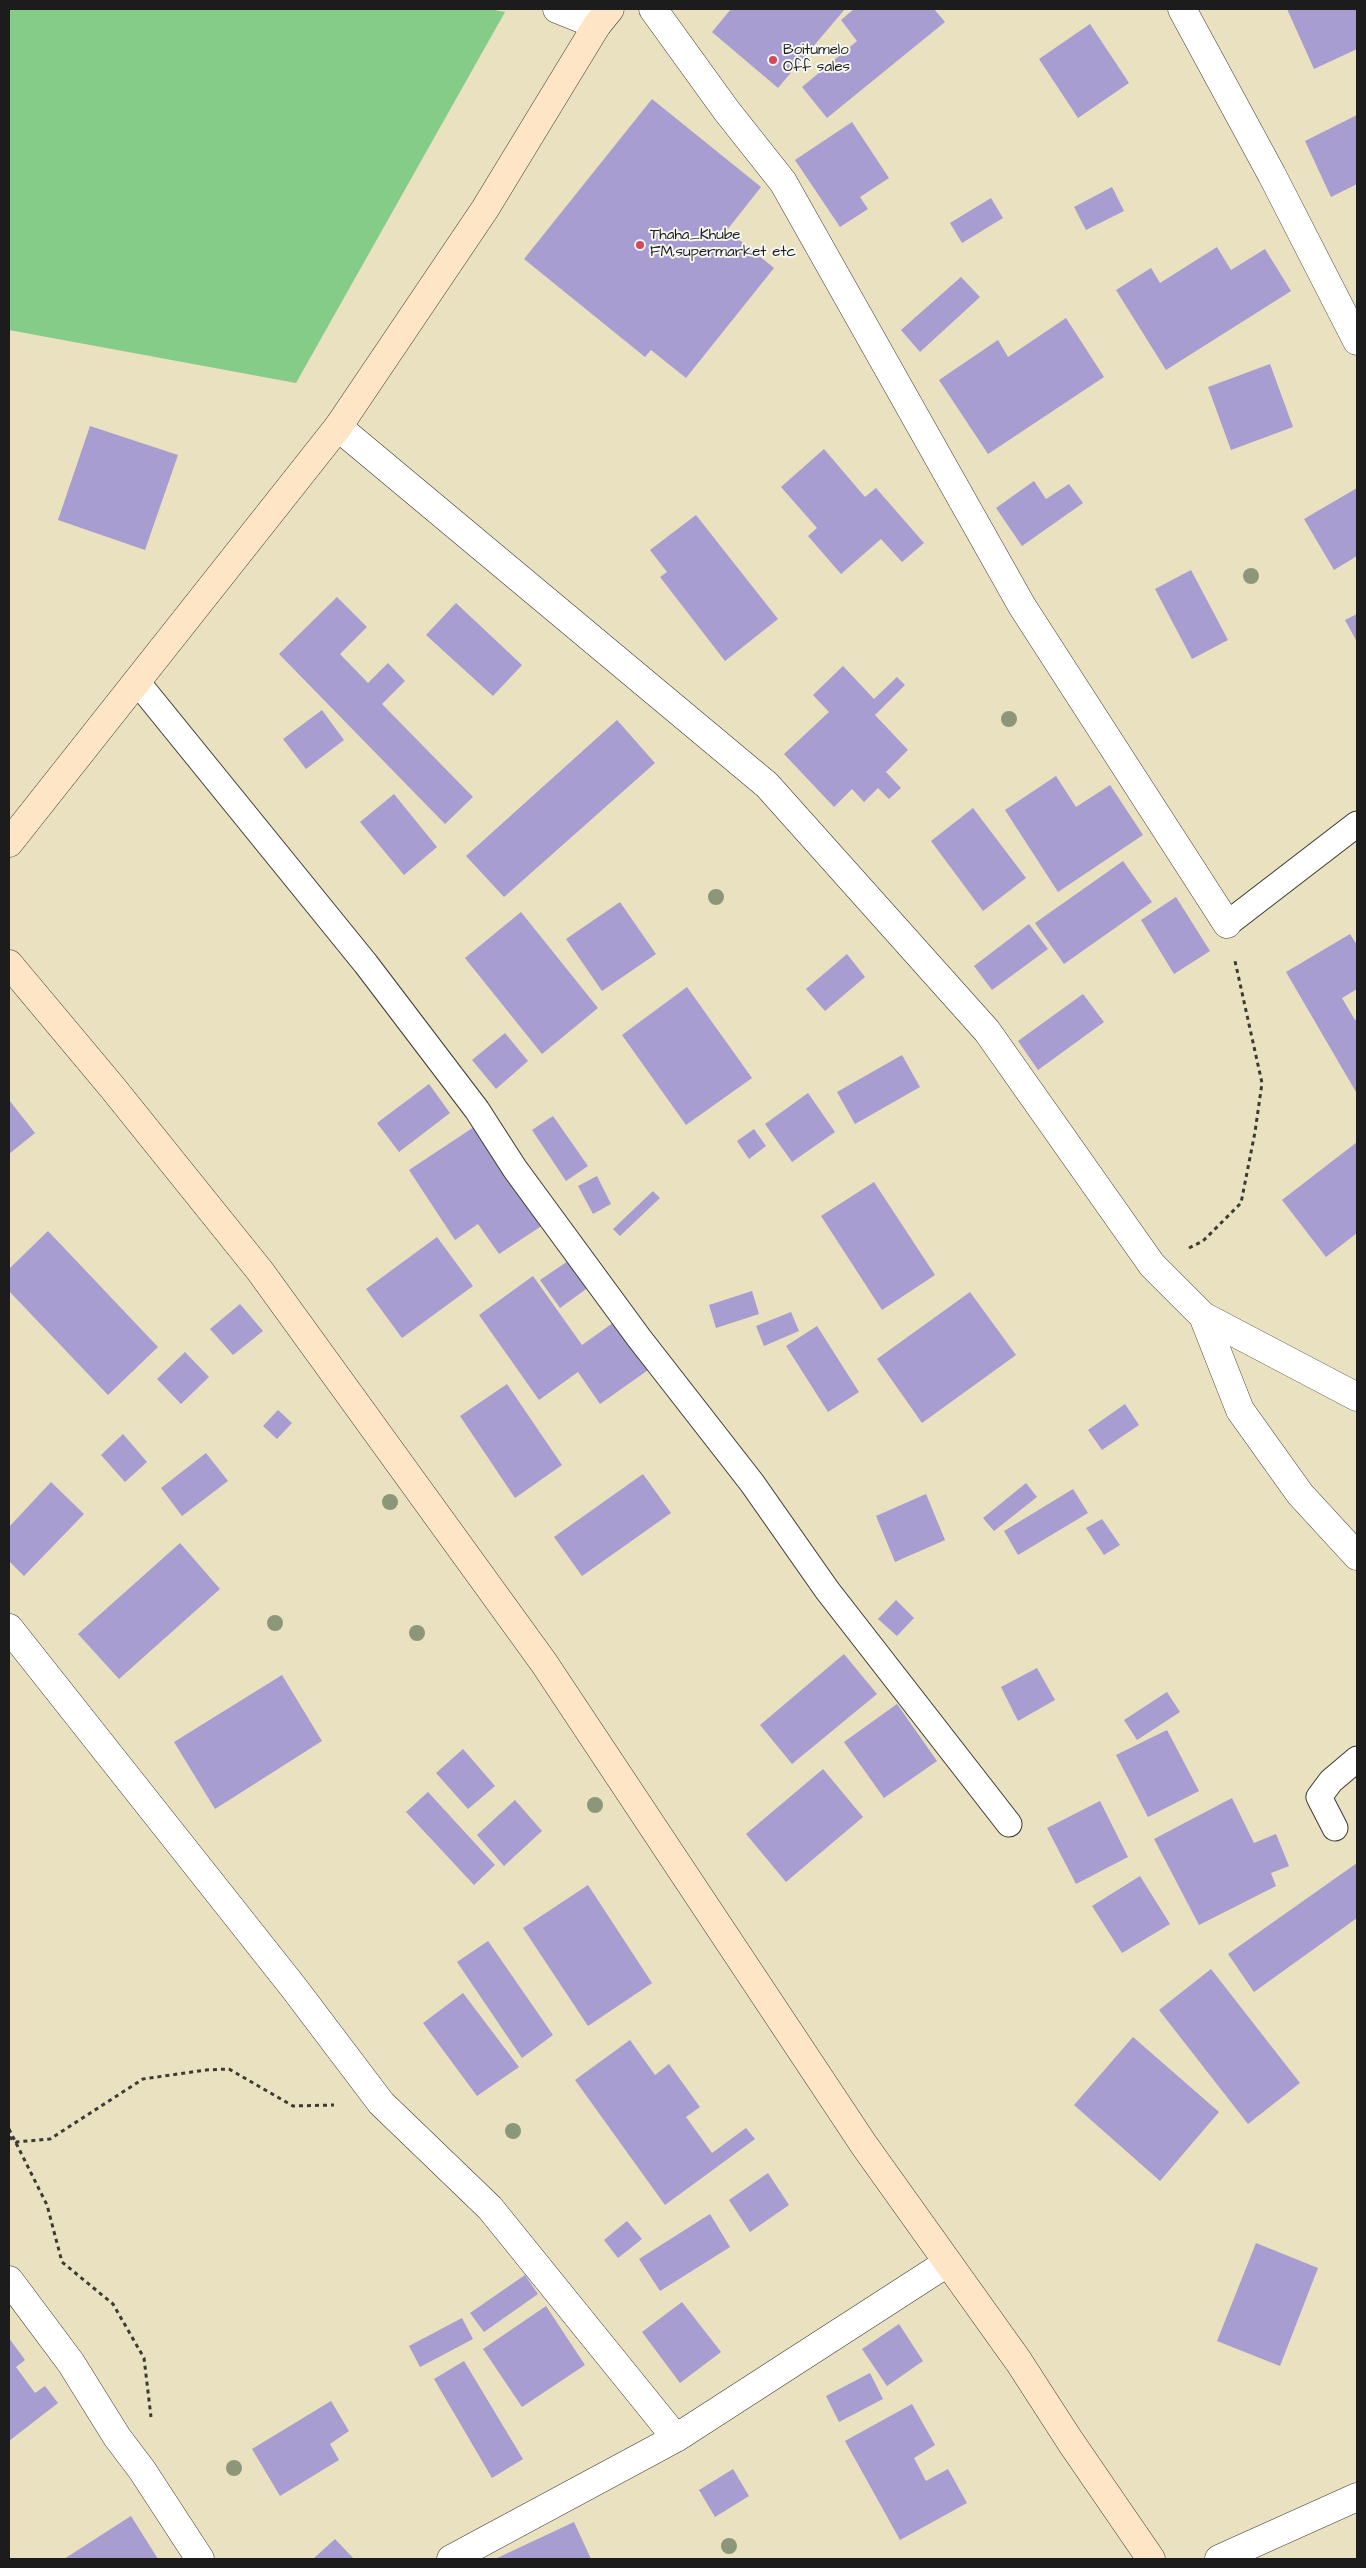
<!DOCTYPE html>
<style>
body{margin:0}
#map{position:relative;width:1366px;height:2568px;overflow:hidden;background:#e9e1bf;font-family:"Architects Daughter",sans-serif}
canvas{display:block}
.frame{position:absolute;inset:0;border:10px solid #1c1c1c;pointer-events:none}
</style>
<div id="map">
<canvas width="1366" height="2568"></canvas>
<div class="frame"></div>
</div>
<script>
const ctx = document.querySelector('canvas').getContext('2d');
ctx.lineJoin = 'round';
function paint(path, color) { ctx.fillStyle = color; ctx.fill(path, 'evenodd'); }
const shape = rows => new Path2D(rows.map(r => 'M' + r).join(''));
function trace(path, color, width, dash) { ctx.strokeStyle = color; ctx.lineWidth = width; ctx.lineCap = dash ? 'butt' : 'round'; ctx.setLineDash(dash || []); ctx.stroke(path); }
function write(font, color, halo, rows, align = 'center') {
  ctx.font = font + ' "Architects Daughter",sans-serif'; ctx.lineWidth = 4; ctx.setLineDash([]); ctx.textBaseline = 'middle'; ctx.strokeStyle = halo; ctx.fillStyle = color; for (const [text, x, y, turn = 0] of rows) {
    ctx.save(); ctx.translate(x, y); ctx.rotate((+turn || 0) * Math.PI / 180); ctx.textAlign = isNaN(turn) ? turn : align; if (halo) ctx.strokeText(text, 0, 0); ctx.fillText(text, 0, 0); ctx.restore();
  }
}
const green = shape([
 [9,9,489,9,505,12,296,383,9,330]
]);
const building = shape([
 [731,9,845,9,778,88,712,32],
 [854,9,934,9,945,22,827,118,802,87,857,41,841,20],
 [1287,9,1357,9,1357,49,1314,69],
 [1090,24,1129,83,1078,118,1039,59],
 [652,99,761,187,727,230,774,268,686,378,651,350,645,357,524,259],
 [1357,115,1357,184,1331,197,1305,141],
 [852,122,889,178,860,197,868,209,840,227,795,160],
 [1112,187,1124,211,1086,230,1074,207],
 [991,198,1003,218,962,243,950,223],
 [1217,247,1231,270,1265,249,1291,291,1166,370,1116,290,1151,268,1160,283],
 [961,277,980,297,920,352,901,330],
 [1066,318,1104,377,988,454,939,380,998,340,1008,357],
 [1270,364,1293,427,1231,450,1208,387],
 [90,426,178,455,145,550,58,520],
 [824,449,865,497,876,488,924,543,902,562,881,539,841,574,808,536,817,528,781,487],
 [1034,481,1046,499,1069,484,1083,503,1022,546,996,508],
 [1357,488,1357,556,1334,570,1304,519],
 [696,515,778,619,725,661,660,577,667,572,650,550],
 [1191,570,1228,640,1192,659,1155,589],
 [337,597,367,627,340,654,368,683,388,663,405,681,382,704,473,797,445,824,279,654],
 [456,603,522,665,493,696,426,635],
 [1357,614,1357,642,1345,620],
 [843,666,874,699,897,677,905,685,875,715,908,750,886,772,901,788,889,799,878,788,864,802,852,789,834,807,784,754,829,712,813,695],
 [322,710,344,740,306,769,283,739],
 [617,720,655,763,504,897,466,856],
 [1056,776,1076,807,1110,785,1143,835,1058,892,1005,810],
 [394,794,437,847,404,875,360,822],
 [973,808,1026,878,983,911,931,841],
 [1123,861,1152,902,1064,964,1035,923],
 [1176,897,1210,951,1174,974,1141,920],
 [620,902,656,954,602,991,566,939],
 [521,912,598,1008,542,1054,465,958],
 [1029,924,1048,949,992,990,974,966],
 [1350,934,1357,945,1357,989,1342,998,1355,1020,1357,1019,1356,1092,1286,972],
 [847,954,865,977,825,1011,806,989],
 [687,987,752,1078,686,1125,622,1035],
 [1083,994,1104,1022,1038,1070,1018,1041],
 [505,1033,528,1061,496,1089,472,1060],
 [902,1055,920,1087,855,1124,837,1092],
 [429,1084,450,1113,399,1152,377,1123],
 [808,1093,835,1132,792,1162,765,1124],
 [9,1100,35,1133,9,1154],
 [553,1116,588,1166,566,1181,532,1130],
 [477,1125,543,1225,499,1254,478,1224,455,1240,409,1170],
 [754,1129,766,1146,749,1159,737,1141],
 [1357,1142,1357,1233,1326,1257,1282,1200],
 [597,1176,611,1204,593,1214,578,1186],
 [874,1182,935,1275,882,1310,821,1216],
 [653,1191,660,1198,620,1236,613,1229],
 [48,1231,158,1347,108,1395,9,1291,9,1269],
 [437,1237,473,1286,402,1338,366,1289],
 [574,1257,593,1284,560,1308,540,1280],
 [533,1276,582,1345,617,1320,651,1368,600,1404,578,1372,539,1400,479,1315],
 [752,1291,759,1314,716,1328,709,1305],
 [970,1292,1016,1355,922,1423,877,1359],
 [240,1304,263,1331,233,1355,210,1329],
 [791,1312,799,1331,764,1346,756,1326],
 [817,1326,859,1392,828,1412,786,1346],
 [185,1352,209,1377,181,1404,157,1379],
 [507,1384,562,1465,515,1498,460,1416],
 [1125,1404,1139,1425,1102,1450,1088,1430],
 [278,1410,292,1423,277,1439,263,1426],
 [123,1434,147,1462,125,1482,101,1455],
 [206,1453,228,1481,182,1516,161,1488],
 [643,1474,671,1513,582,1576,554,1537],
 [51,1482,84,1514,24,1576,9,1561,9,1527],
 [1026,1483,1037,1497,994,1531,983,1518],
 [1073,1489,1088,1513,1018,1555,1004,1531],
 [926,1494,945,1540,895,1562,876,1516],
 [1102,1519,1120,1545,1104,1555,1086,1528],
 [180,1543,220,1589,119,1679,78,1634],
 [896,1600,914,1618,897,1636,878,1619],
 [844,1654,877,1694,792,1764,760,1725],
 [1037,1668,1055,1700,1018,1721,1001,1687],
 [282,1675,322,1741,215,1809,174,1742],
 [1167,1692,1180,1712,1137,1740,1124,1720],
 [897,1704,937,1761,884,1798,844,1742],
 [1167,1730,1199,1791,1148,1817,1116,1755],
 [463,1749,495,1786,468,1809,436,1773],
 [823,1769,863,1817,786,1882,746,1834],
 [428,1792,495,1865,474,1885,406,1812],
 [1232,1798,1254,1843,1276,1834,1289,1866,1271,1873,1276,1886,1199,1925,1154,1839],
 [515,1800,542,1831,504,1866,477,1835],
 [1100,1801,1128,1857,1076,1884,1047,1828],
 [1357,1863,1357,1918,1254,1992,1228,1954],
 [1140,1876,1170,1924,1122,1953,1092,1906],
 [588,1885,652,1983,588,2026,523,1928],
 [488,1941,553,2035,522,2058,457,1962],
 [1211,1969,1300,2083,1248,2124,1159,2010],
 [463,1993,519,2067,477,2096,423,2023],
 [1133,2037,1219,2112,1160,2181,1074,2105],
 [630,2040,655,2075,669,2064,700,2107,686,2117,712,2153,746,2128,755,2139,665,2205,575,2080],
 [768,2173,789,2205,750,2232,729,2200],
 [710,2214,730,2247,660,2291,639,2259],
 [627,2221,642,2239,618,2258,604,2240],
 [1256,2243,1318,2268,1280,2366,1217,2341],
 [525,2275,538,2294,484,2332,470,2313],
 [682,2302,721,2352,680,2383,642,2332],
 [546,2306,585,2365,522,2407,483,2349],
 [462,2318,473,2339,420,2367,409,2346],
 [899,2324,923,2361,887,2386,862,2349],
 [9,2338,25,2360,16,2367,35,2393,45,2386,58,2403,9,2441],
 [464,2361,523,2459,492,2478,434,2379],
 [870,2373,883,2399,839,2422,826,2396],
 [331,2401,349,2431,330,2444,339,2460,280,2496,252,2449],
 [912,2404,935,2445,914,2458,926,2481,948,2469,967,2503,900,2540,845,2441],
 [733,2469,749,2496,715,2517,699,2490],
 [131,2516,158,2559,64,2559],
 [574,2522,591,2559,495,2559],
 [335,2539,354,2559,313,2559]
]);
const path = shape([
 [1189,1248,1203,1241,1241,1203,1255,1132,1262,1083,1235,961],
 [9,2129,47,2205,62,2262,113,2304,144,2358,151,2417],
 [9,2137,16,2142,50,2139,143,2079,206,2070,229,2069,293,2106,334,2105]
]);
const lane = shape([
 [138,683,366,964,477,1110,515,1169,639,1338,752,1483,827,1590,1009,1824],
 [1227,924,1357,824],
 [1335,1828,1319,1797,1331,1781,1357,1759]
]);
const street = shape([
 [557,9,597,25],
 [653,9,726,110,783,182,1022,606,1227,924],
 [1182,9,1272,175,1357,341],
 [338,427,767,785,987,1031,1152,1265,1203,1316,1357,1397],
 [1203,1316,1240,1410,1300,1494,1357,1556],
 [9,1628,294,1988,381,2103,490,2208,676,2438],
 [9,2280,71,2363,117,2437,142,2470,200,2559],
 [451,2559,676,2438,947,2263],
 [1219,2559,1357,2497]
]);
const secondary = shape([
 [9,843,338,427,485,209,597,25,610,9],
 [9,964,112,1087,260,1271,544,1663,864,2145,1019,2362,1070,2441,1151,2559]
]);
const trees = [
 [1251,576],
 [1009,719],
 [716,897],
 [390,1502],
 [275,1623],
 [417,1633],
 [595,1805],
 [513,2131],
 [234,2468],
 [729,2546]
];
const markers = [
 [773,60,5,"#d1495b"],
 [640,245,5,"#d1495b"]
];
const poiNames = [
 ["Boitumelo",783,51],
 ["Off sales",783,68],
 ["Thaha_Khube",650,236],
 ["FM,supermarket etc",650,253]
];
paint(green, '#84cc88');
paint(building, '#a79dd0');
trace(lane, '#3b3a34', 27);
trace(street, '#3b3a34', 29);
trace(secondary, '#3b3a34', 29);
trace(path, '#3b3a34', 3, [4, 4]);
trace(lane, '#fff', 25);
trace(street, '#fff', 28);
trace(secondary, '#fde5c5', 28);
ctx.fillStyle = '#8c977a';
for (const [x, y] of trees) { ctx.beginPath(); ctx.arc(x, y, 8, 0, 2 * Math.PI); ctx.fill(); }
for (const [x, y, r, color] of markers) { const dot = new Path2D(); dot.arc(x, y, r, 0, 2 * Math.PI); ctx.fillStyle = color; ctx.fill(dot); trace(dot, '#f6f6f2', 2); }
write('15px', '#1c1c1c', '#f6f6f2', poiNames, 'left');
</script>
